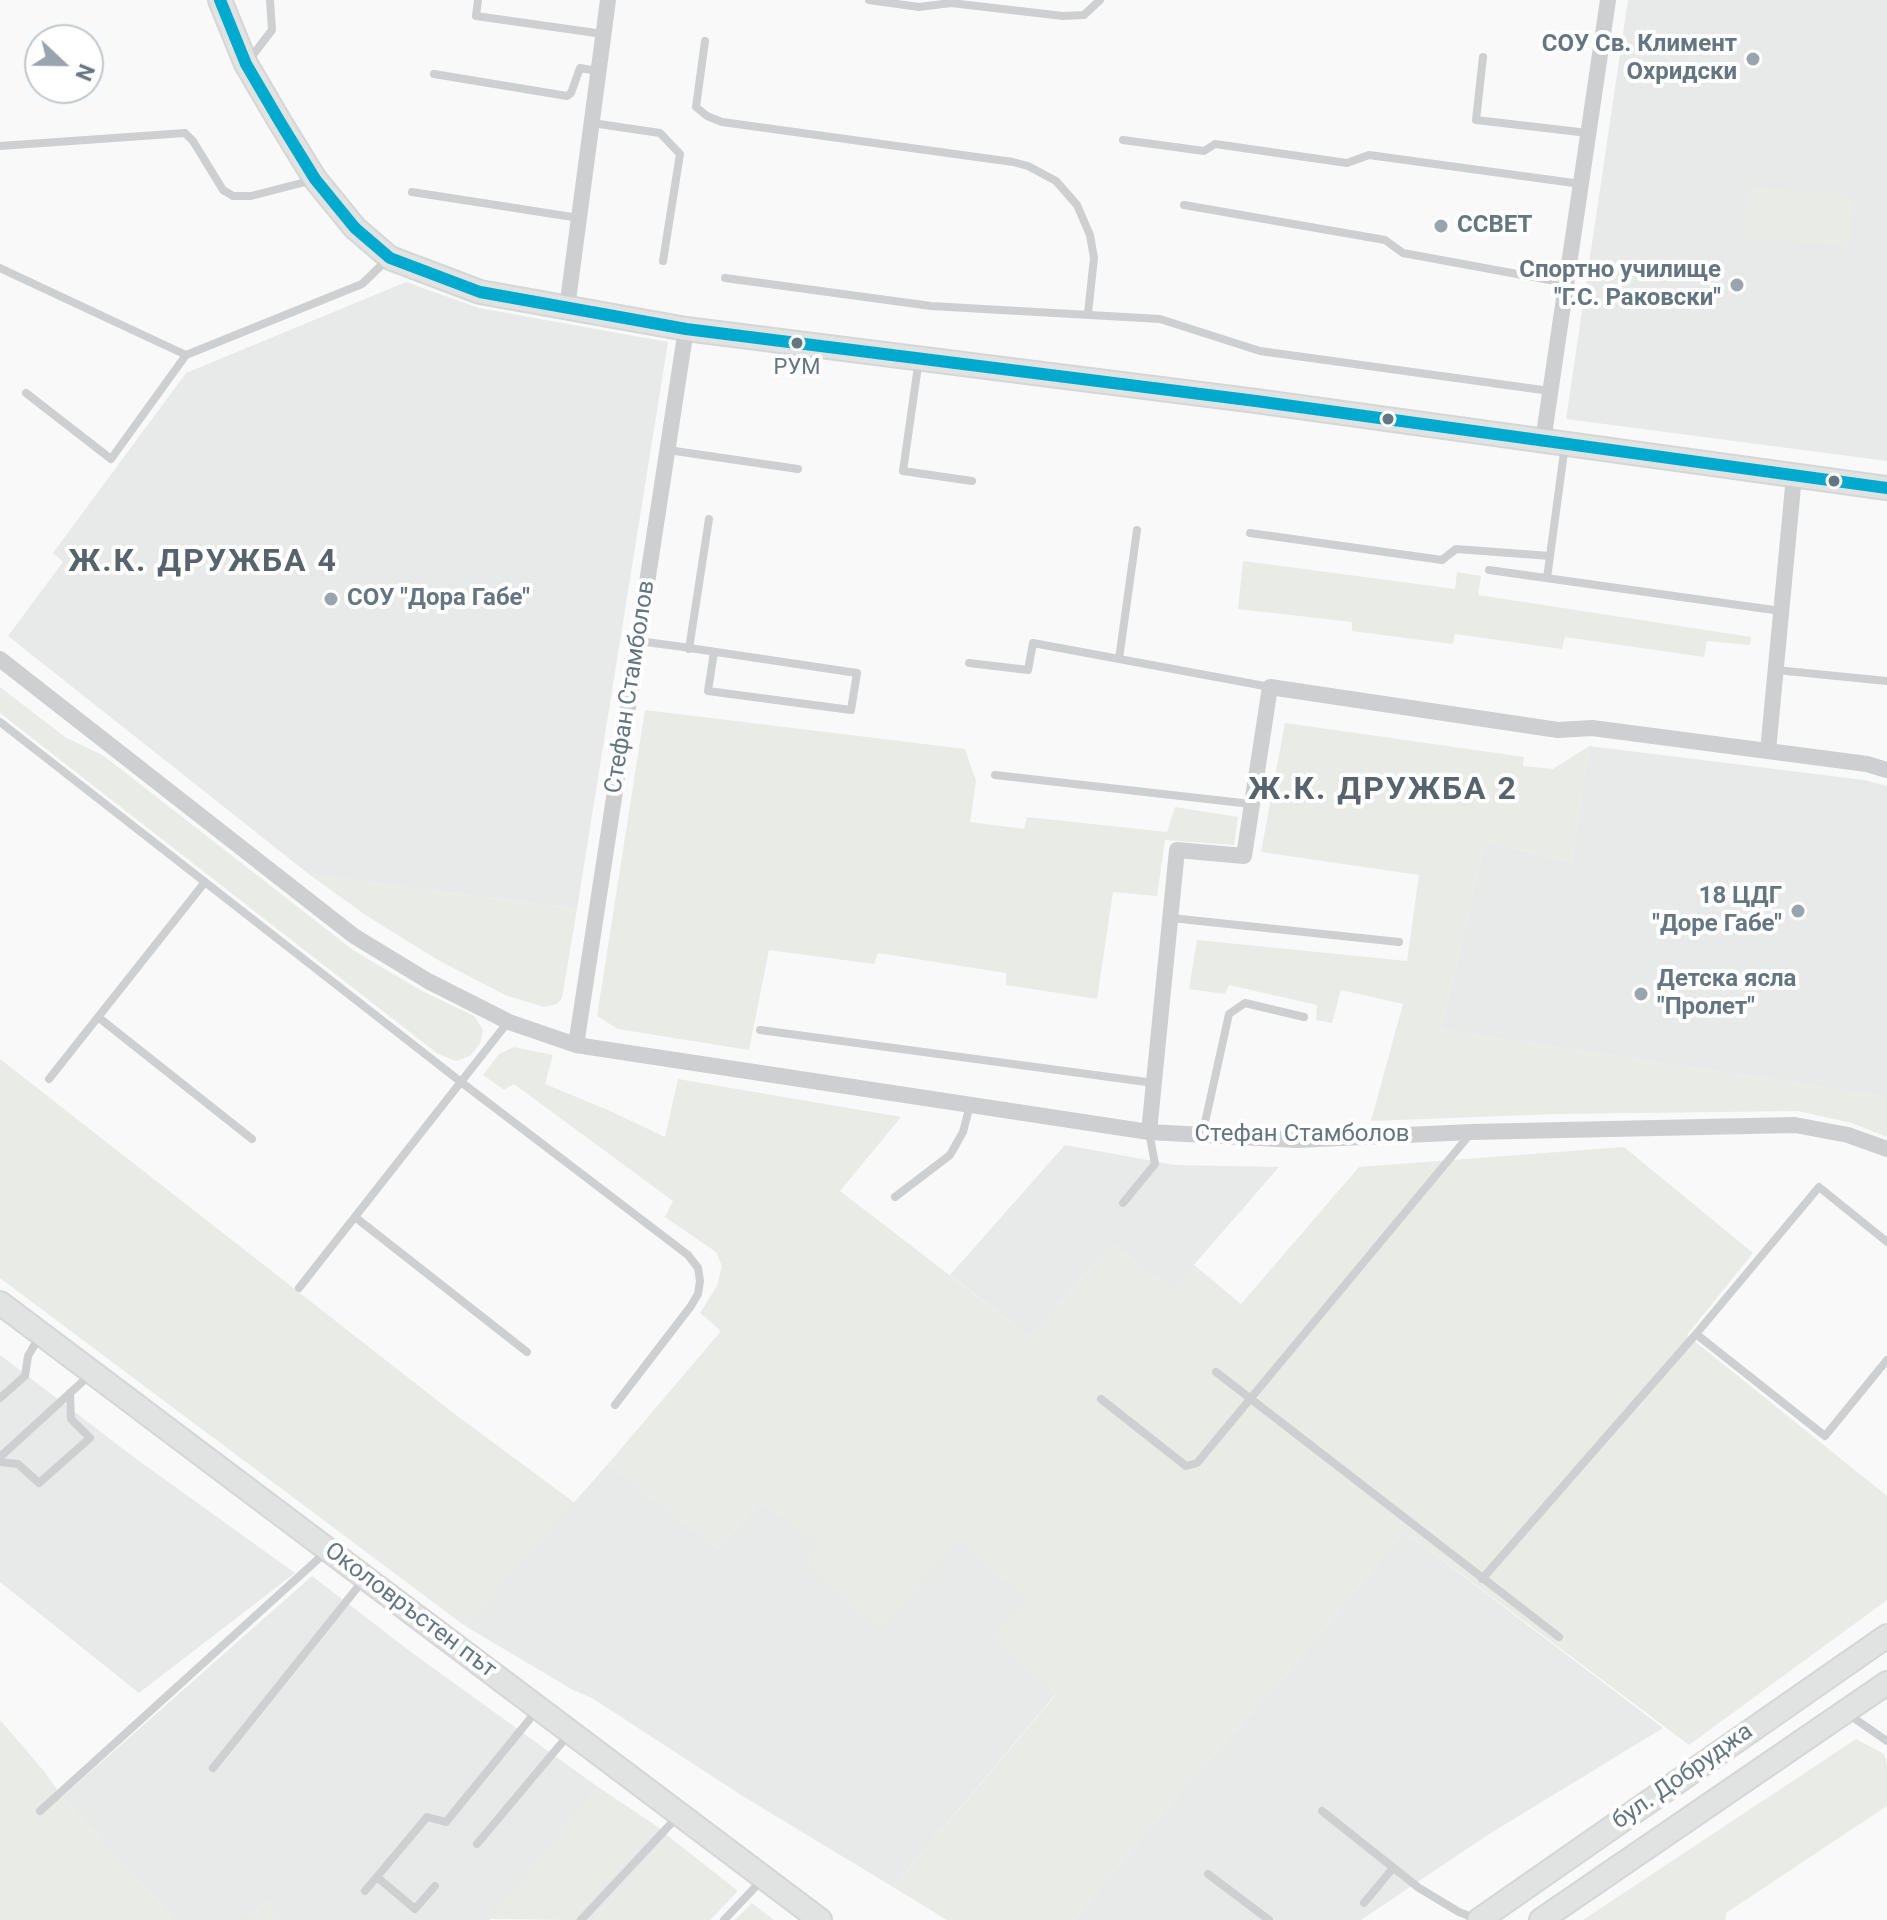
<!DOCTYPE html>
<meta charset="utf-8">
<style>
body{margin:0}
#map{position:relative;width:1887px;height:1920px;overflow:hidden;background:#f9f9f9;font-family:Roboto,sans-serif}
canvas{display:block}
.north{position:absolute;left:24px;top:24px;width:80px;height:80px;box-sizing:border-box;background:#fff;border:2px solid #c1c8cd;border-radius:50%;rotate:112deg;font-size:22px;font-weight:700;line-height:32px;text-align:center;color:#657683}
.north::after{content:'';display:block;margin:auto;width:28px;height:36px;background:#99a4ac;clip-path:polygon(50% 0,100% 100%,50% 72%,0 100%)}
</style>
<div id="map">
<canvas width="1887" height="1920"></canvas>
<div class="north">N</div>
</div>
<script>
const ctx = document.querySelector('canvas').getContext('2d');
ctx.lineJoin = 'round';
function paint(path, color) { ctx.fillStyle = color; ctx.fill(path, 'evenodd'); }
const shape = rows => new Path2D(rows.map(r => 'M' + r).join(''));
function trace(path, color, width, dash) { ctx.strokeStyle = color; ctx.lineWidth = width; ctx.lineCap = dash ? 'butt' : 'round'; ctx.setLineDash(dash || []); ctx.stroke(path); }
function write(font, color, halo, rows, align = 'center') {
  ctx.font = font + ' Roboto,sans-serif'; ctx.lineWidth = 8; ctx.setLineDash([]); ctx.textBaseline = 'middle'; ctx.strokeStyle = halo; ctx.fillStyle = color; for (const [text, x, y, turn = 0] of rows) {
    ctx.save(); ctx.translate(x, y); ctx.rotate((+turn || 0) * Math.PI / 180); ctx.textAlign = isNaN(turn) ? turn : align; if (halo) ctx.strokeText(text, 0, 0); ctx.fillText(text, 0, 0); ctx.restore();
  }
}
const built = shape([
 [1628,0,1887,0,1887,461,1566,419],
 [406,282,479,308,668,342,577,909,310,875,8,636,63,562,53,553,186,373],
 [1589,746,1864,780,1887,786,1887,1097,1441,1030,1485,842,1572,862],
 [1065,1145,1175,1165,1279,1167,1172,1290,1112,1244,1030,1337,950,1275],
 [0,1355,135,1458,295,1573,139,1693,0,1582],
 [608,1464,718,1549,759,1502,818,1542,803,1563,959,1541,1026,1597,1056,1694,893,1887,741,1795,592,1698,573,1690,465,1626],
 [1404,1531,1663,1728,1486,1836,1361,1920,1073,1920,1182,1790,1283,1678],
 [312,1576,411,1652,598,1787,490,1920,282,1920,266,1901,246,1920,174,1920,62,1797],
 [658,1827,668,1836,592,1920,571,1920]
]);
const green = shape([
 [1747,186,1854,195,1850,247,1743,238],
 [1243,561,1455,589,1457,572,1481,576,1478,595,1751,637,1750,645,1707,641,1704,657,1565,637,1562,649,1455,634,1453,644,1352,631,1352,622,1238,609],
 [0,687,65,737,104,756,353,950,422,991,474,1016,483,1030,480,1044,470,1056,456,1061,438,1054,0,713],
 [645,710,965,749,976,781,970,822,1024,829,1027,817,1167,832,1175,807,1238,817,1234,845,1165,840,1157,896,1113,892,1097,999,1006,985,1006,973,878,953,874,964,769,950,749,1050,618,1029,597,1016],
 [1285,723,1524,757,1523,766,1553,769,1589,746,1572,862,1485,842,1441,1030,1887,1097,1887,1137,1852,1123,1798,1111,1555,1114,1371,1121,1403,1004,1341,990,1332,1023,1316,1020,1317,1005,1229,985,1225,994,1189,989,1197,940,1407,961,1419,875,1261,852],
 [310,875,577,909,562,998,557,1004,544,1007,505,995,438,960,367,916],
 [514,1047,553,1055,545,1084,610,1111,665,1137,678,1079,901,1117,840,1191,1030,1337,1112,1244,1172,1290,1193,1264,1241,1304,1359,1167,1624,1147,1753,1253,1687,1335,1887,1496,1887,1600,1689,1745,1404,1531,1283,1678,1182,1790,1073,1920,947,1920,893,1887,1056,1695,991,1638,1026,1597,958,1541,881,1631,802,1563,817,1542,759,1502,718,1549,608,1464,721,1331,700,1313,717,1286,722,1266,716,1252,665,1217,673,1201,514,1084,504,1090,483,1075,499,1054],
 [0,1059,456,1415,575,1503,465,1626,0,1278],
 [0,1720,44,1771,62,1797,174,1920,0,1920],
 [1856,1739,1884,1754,1887,1766,1887,1806,1726,1913,1725,1920,1583,1920],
 [598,1787,658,1827,571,1920,489,1919],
 [668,1836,738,1891,710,1920,592,1920],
 [266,1901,282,1920,246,1920],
 [752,1903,774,1920,735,1920]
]);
const lane = shape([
 [478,0,476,16,603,34],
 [869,0,919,7,951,3,1063,16,1084,15,1100,0],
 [705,41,696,107,707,116,722,122,1013,162,1028,166,1056,181,1077,205,1090,235,1094,258,1088,313],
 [1483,57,1476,120,1588,133],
 [249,60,272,30,270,0],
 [434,74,567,96,571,93,580,68,598,71],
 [592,123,660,133,680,154,663,261],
 [1123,140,1204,151,1215,144,1347,163,1369,155,1581,184],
 [0,146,185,133,193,141,223,190,233,196,251,196,313,180],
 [412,192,579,218],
 [1184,205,1385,240,1403,253,1566,283],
 [0,268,186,355,362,284,389,258],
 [725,278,931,306,1160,319,1260,351,1550,391],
 [919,359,903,471,972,481],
 [26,393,111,459,186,355],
 [668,450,798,469],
 [1250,533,1442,560,1456,549,1550,556],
 [1489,570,1781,611],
 [1547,578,1565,445],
 [638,641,676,646,857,673,851,710,708,691,714,652],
 [689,649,709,519],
 [1119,659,1137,530],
 [969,663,1028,670,1033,643,1270,687],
 [1776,670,1887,681],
 [0,722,461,1082,688,1255,698,1268,700,1281,698,1294,691,1306,615,1405],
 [995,775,1251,804],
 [1171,918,1399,942],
 [98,1017,252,1139],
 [760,1030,1154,1083],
 [49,1079,205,882],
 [1202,1136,1229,1014,1245,1003,1304,1017],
 [895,1197,950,1155,963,1132,970,1105],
 [1123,1203,1155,1164,1149,1132],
 [355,1217,527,1352],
 [299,1288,508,1022],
 [1696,1334,1819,1187,1887,1242],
 [1216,1372,1559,1637],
 [0,1398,25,1376,28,1356,41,1334],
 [1101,1399,1186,1466,1197,1463,1471,1133],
 [0,1457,92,1373],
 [0,1462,18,1464,39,1483,90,1438,71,1419,70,1393],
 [1482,1579,1696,1334,1825,1436,1887,1360],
 [1845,1712,1887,1741],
 [213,1768,365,1578],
 [40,1811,327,1551],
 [1322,1811,1419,1888,1459,1912,1479,1920],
 [477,1844,570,1733],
 [1208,1874,1269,1920],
 [377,1877,415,1909,435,1886],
 [365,1891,427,1817,446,1822,538,1709],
 [1364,1903,1393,1868],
 [581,1920,679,1815],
 [724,1920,763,1879]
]);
const street = shape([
 [567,308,608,0],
 [1543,441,1608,0],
 [0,659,354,936,428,981,509,1022,576,1045,1149,1132,1297,1140,1471,1132,1795,1125,1848,1135,1887,1149],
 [1768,751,1794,476],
 [576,1045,686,329],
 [1149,1132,1177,850,1244,856,1270,687,1558,730,1592,728,1867,764,1887,770]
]);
const secondary = shape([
 [220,0,246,64,280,122,315,179,355,228,390,258,480,292,686,329,1256,401,1887,488],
 [0,1303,820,1920],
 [1479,1920,1887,1636],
 [1541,1920,1887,1683]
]);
const bus1 = shape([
 [220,0,246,64,280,122,315,179,355,228,390,258,480,292,686,329,1256,401,1887,488]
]);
const markers = [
 [1753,59,8,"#99a4ac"],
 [1441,226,8,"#99a4ac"],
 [1737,285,8,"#99a4ac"],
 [797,343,7,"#657683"],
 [1388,419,7,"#657683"],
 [1834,481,7,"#657683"],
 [331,599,8,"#99a4ac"],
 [1798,911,8,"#99a4ac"],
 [1641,994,8,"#99a4ac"]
];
const busNames = [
 ["РУМ",797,368]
];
const poiNames = [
 ["СОУ Св. Климент",1737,45],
 ["Охридски",1737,73],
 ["ССВЕТ",1457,226,"left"],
 ["Спортно училище",1721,271],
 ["\"Г.С. Раковски\"",1721,299],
 ["СОУ \"Дора Габе\"",347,599,"left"],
 ["18 ЦДГ",1782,897],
 ["\"Доре Габе\"",1782,925],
 ["Детска ясла",1657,980,"left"],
 ["\"Пролет\"",1657,1008,"left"]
];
const streetNames = [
 ["Стефан Стамболов",631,687,-81],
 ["Стефан Стамболов",1302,1135],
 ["Околовръстен път",410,1611,37],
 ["бул. Добруджа",1683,1777,-35]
];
const districtNames = [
 ["Ж.К. ДРУЖБА 4",203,563],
 ["Ж.К. ДРУЖБА 2",1383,791]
];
paint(built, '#e8e9e9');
paint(green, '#e8ebe6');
trace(secondary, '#d5d6d7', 26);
trace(lane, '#cecfd0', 8);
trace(street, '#cecfd0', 16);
trace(secondary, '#e1e2e2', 22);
trace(bus1, '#00a9ce', 12);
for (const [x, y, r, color] of markers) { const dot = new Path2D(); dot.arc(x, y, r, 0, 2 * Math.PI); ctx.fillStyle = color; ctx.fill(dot); trace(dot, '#fff', 3); }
write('22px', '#657683', '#fff', busNames);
write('bold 24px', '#657683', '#fff', poiNames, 'right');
write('24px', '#657683', '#fff', streetNames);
ctx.letterSpacing = '2px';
write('bold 32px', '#57646e', '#fff', districtNames);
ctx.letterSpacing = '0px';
</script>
